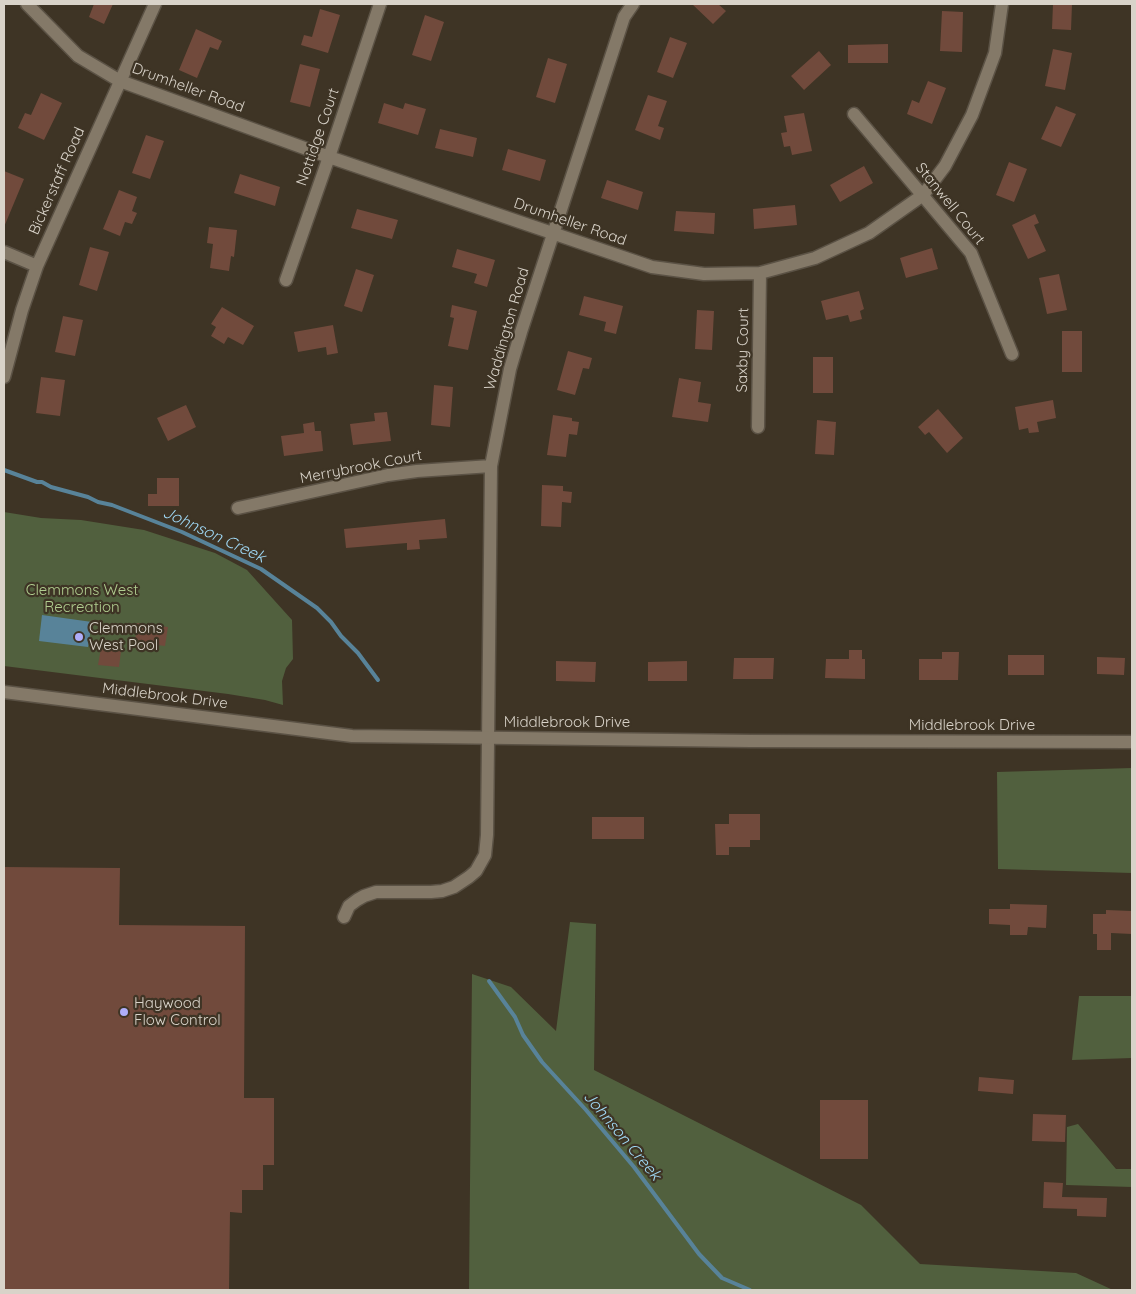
<!DOCTYPE html>
<style>
body{margin:0}
#map{position:relative;width:1136px;height:1294px;overflow:hidden;background:#3e3425;font-family:Quicksand,sans-serif}
canvas{display:block}
.frame{position:absolute;inset:0;border:5px solid #d9d3c9;pointer-events:none}
</style>
<div id="map">
<canvas width="1136" height="1294"></canvas>
<div class="frame"></div>
</div>
<script>
const ctx = document.querySelector('canvas').getContext('2d');
ctx.lineJoin = 'round';
function paint(path, color) { ctx.fillStyle = color; ctx.fill(path, 'evenodd'); }
const shape = rows => new Path2D(rows.map(r => 'M' + r).join(''));
function trace(path, color, width, dash) { ctx.strokeStyle = color; ctx.lineWidth = width; ctx.lineCap = dash ? 'butt' : 'round'; ctx.setLineDash(dash || []); ctx.stroke(path); }
function write(font, color, halo, rows, align = 'center') {
  ctx.font = font + ' Quicksand,sans-serif'; ctx.lineWidth = 4.5; ctx.setLineDash([]); ctx.textBaseline = 'middle'; ctx.strokeStyle = halo; ctx.fillStyle = color; for (const [text, x, y, turn = 0] of rows) {
    ctx.save(); ctx.translate(x, y); ctx.rotate((+turn || 0) * Math.PI / 180); ctx.textAlign = isNaN(turn) ? turn : align; if (halo) ctx.strokeText(text, 0, 0); ctx.fillText(text, 0, 0); ctx.restore();
  }
}
const green = shape([
 [4,512,41,518,81,520,144,530,215,553,247,570,292,620,293,659,286,668,282,681,283,705,265,700,228,694,4,666],
 [1132,768,1132,873,998,869,997,772],
 [570,922,596,924,594,1070,861,1205,920,1264,1076,1273,1113,1290,469,1290,472,974,511,987,556,1031],
 [1079,996,1132,996,1132,1058,1072,1060],
 [1078,1124,1116,1169,1132,1169,1132,1187,1066,1185,1067,1127]
]);
const water = shape([
 [42,615,92,622,88,647,39,641]
]);
const stream = shape([
 [4,470,37,482,42,482,51,487,88,497,98,502,112,505,182,532,261,569,317,608,331,622,341,636,358,653,378,680],
 [489,981,515,1017,523,1035,542,1062,586,1110,634,1167,699,1254,722,1278,750,1290]
]);
const building = shape([
 [94,4,113,4,104,24,89,17],
 [692,4,718,4,726,11,713,24],
 [1053,4,1072,4,1071,30,1052,29],
 [320,9,340,15,328,53,301,45,304,35,312,37],
 [942,11,963,12,962,52,940,51],
 [425,15,444,22,431,61,412,55],
 [196,29,222,41,218,50,210,47,197,78,179,70],
 [670,37,687,43,673,78,657,72],
 [888,44,888,63,848,63,848,45],
 [1053,49,1072,53,1065,90,1045,86],
 [819,51,831,65,804,90,791,76],
 [548,58,567,64,555,103,536,97],
 [300,64,320,69,310,107,290,102],
 [928,81,946,88,932,124,907,114,912,100,919,103],
 [41,93,62,103,44,140,18,128,25,113,31,115],
 [648,95,667,101,658,126,664,128,660,140,635,130],
 [384,103,403,109,405,103,426,109,418,135,378,123],
 [1056,106,1076,114,1061,147,1041,139],
 [804,113,812,151,792,155,790,146,784,147,781,133,787,132,784,116],
 [440,129,477,138,473,157,435,148],
 [146,135,164,141,150,179,132,173],
 [508,149,546,160,540,181,502,170],
 [1009,162,1027,169,1014,202,996,195],
 [864,166,873,183,840,202,830,185],
 [4,171,24,179,4,227],
 [240,174,280,187,275,206,234,193],
 [607,180,643,192,638,210,601,198],
 [119,190,137,197,132,211,137,213,132,224,125,222,120,236,103,229],
 [795,205,797,225,754,229,753,209],
 [357,209,398,220,392,239,351,228],
 [676,211,715,213,714,234,674,231],
 [1035,214,1039,223,1034,225,1046,251,1028,259,1012,225],
 [209,227,237,230,234,257,231,256,229,271,210,268,213,244,207,243],
 [90,247,109,252,97,291,79,285],
 [932,248,938,269,906,278,900,258],
 [457,249,495,260,487,287,474,283,477,274,452,267],
 [356,269,374,275,362,312,344,306],
 [1059,274,1067,310,1047,314,1039,278],
 [859,291,864,309,860,311,862,319,850,322,848,315,826,320,821,301],
 [584,296,623,306,616,334,604,331,606,322,579,315],
 [452,305,477,311,468,350,448,346,454,318,450,317],
 [222,307,254,326,243,345,228,337,224,344,211,336,216,327,211,324],
 [697,310,714,311,712,350,695,349],
 [63,316,83,320,75,356,55,352],
 [333,325,338,353,327,355,326,347,298,352,294,332],
 [1062,331,1082,331,1082,372,1062,372],
 [568,351,592,358,589,369,583,368,575,395,557,390],
 [813,357,833,357,833,393,813,393],
 [41,377,65,380,60,416,36,413],
 [679,378,701,382,698,402,711,404,708,422,672,417],
 [434,385,453,387,450,427,431,425],
 [1053,400,1056,418,1037,422,1039,432,1029,433,1028,428,1019,430,1015,407],
 [186,405,196,427,168,441,157,418],
 [938,409,963,438,947,453,929,432,925,435,918,427],
 [387,412,391,441,353,445,350,424,375,421,374,413],
 [553,415,572,418,572,421,579,422,577,435,569,434,566,457,547,455],
 [817,420,836,422,834,455,815,454],
 [314,422,315,431,321,431,323,451,284,456,281,436,304,433,303,424],
 [157,478,179,478,179,506,148,506,148,494,157,494],
 [542,485,563,486,563,491,572,492,571,503,562,502,561,527,541,526],
 [445,519,447,538,419,540,420,549,407,550,407,543,346,548,344,529],
 [137,623,168,627,165,646,135,642],
 [101,648,121,651,119,667,98,665],
 [849,650,862,650,862,659,865,659,865,679,825,678,826,659,849,659],
 [942,652,959,652,958,680,919,680,919,659,942,659],
 [1008,655,1044,655,1044,675,1008,675],
 [1097,657,1125,658,1124,675,1097,674],
 [734,658,774,658,773,679,733,679],
 [556,661,596,662,595,682,556,681],
 [687,661,687,681,648,681,648,662],
 [729,814,760,814,760,840,750,840,750,847,729,847,729,855,716,855,715,824,729,824],
 [592,817,644,817,644,839,592,839],
 [4,867,120,868,119,925,245,926,244,1098,274,1098,274,1165,263,1165,263,1190,242,1190,242,1213,230,1212,229,1290,4,1290],
 [1010,904,1047,905,1046,928,1028,927,1027,935,1010,935,1010,925,989,924,989,909,1010,909],
 [1106,910,1132,911,1132,934,1111,933,1111,950,1097,950,1097,934,1093,934,1093,914,1106,914],
 [979,1077,1014,1080,1013,1094,978,1091],
 [820,1100,868,1100,868,1159,820,1159],
 [1033,1114,1066,1115,1065,1142,1032,1141],
 [1044,1182,1063,1183,1062,1197,1107,1198,1106,1217,1077,1216,1077,1209,1043,1208]
]);
const street = shape([
 [27,4,78,56,120,81,329,157,652,267,704,274,760,273,815,258,869,233,923,195,945,166,972,115,995,53,1002,4],
 [854,114,971,253,1012,354],
 [4,252,37,266],
 [286,280,329,157,380,4],
 [4,377,22,310,37,266,155,4],
 [758,427,760,273],
 [238,508,388,475,417,471,491,466],
 [344,917,349,906,357,900,364,896,376,892,431,892,442,891,454,887,469,877,476,871,485,855,487,835,491,466,510,369,521,332,624,17,633,4]
]);
const secondary = shape([
 [4,692,352,736,751,741,1132,742]
]);
const markers = [
 [79,637,5,"#afaefa"],
 [124,1012,5,"#afaefa"]
];
const streetNames = [
 ["Drumheller Road",188,88,20],
 ["Nottidge Court",318,137,-71],
 ["Bickerstaff Road",57,181,-66],
 ["Stanwell Court",950,204,51],
 ["Drumheller Road",570,222,19],
 ["Waddington Road",507,329,-74],
 ["Saxby Court",743,350,-89],
 ["Merrybrook Court",361,467,-11],
 ["Middlebrook Drive",165,696,7],
 ["Middlebrook Drive",567,722],
 ["Middlebrook Drive",972,725]
];
const parkNames = [
 ["Clemmons West",82,590],
 ["Recreation",82,607]
];
const poiNames = [
 ["Clemmons",89,628],
 ["West Pool",89,645],
 ["Haywood",134,1003],
 ["Flow Control",134,1020]
];
const waterNames = [
 ["Johnson Creek",214,535,25],
 ["Johnson Creek",622,1136,50]
];
paint(green, '#51603e');
paint(water, '#588399');
trace(stream, '#588399', 4);
paint(building, '#714a3c');
trace(street, '#5b5245', 15);
trace(secondary, '#5b5245', 15);
trace(street, '#847968', 12);
trace(secondary, '#847968', 12);
for (const [x, y, r, color] of markers) { const dot = new Path2D(); dot.arc(x, y, r, 0, 2 * Math.PI); ctx.fillStyle = color; ctx.fill(dot); trace(dot, '#3e3425', 2); }
write('15px', '#d9d3c9', '#3e3425', streetNames);
write('15px', '#b1ce90', '#3e3425', parkNames);
write('15px', '#d9d3c9', '#3e3425', poiNames, 'left');
write('italic 16px', '#a0d9f6', '#3e3425', waterNames);
</script>
